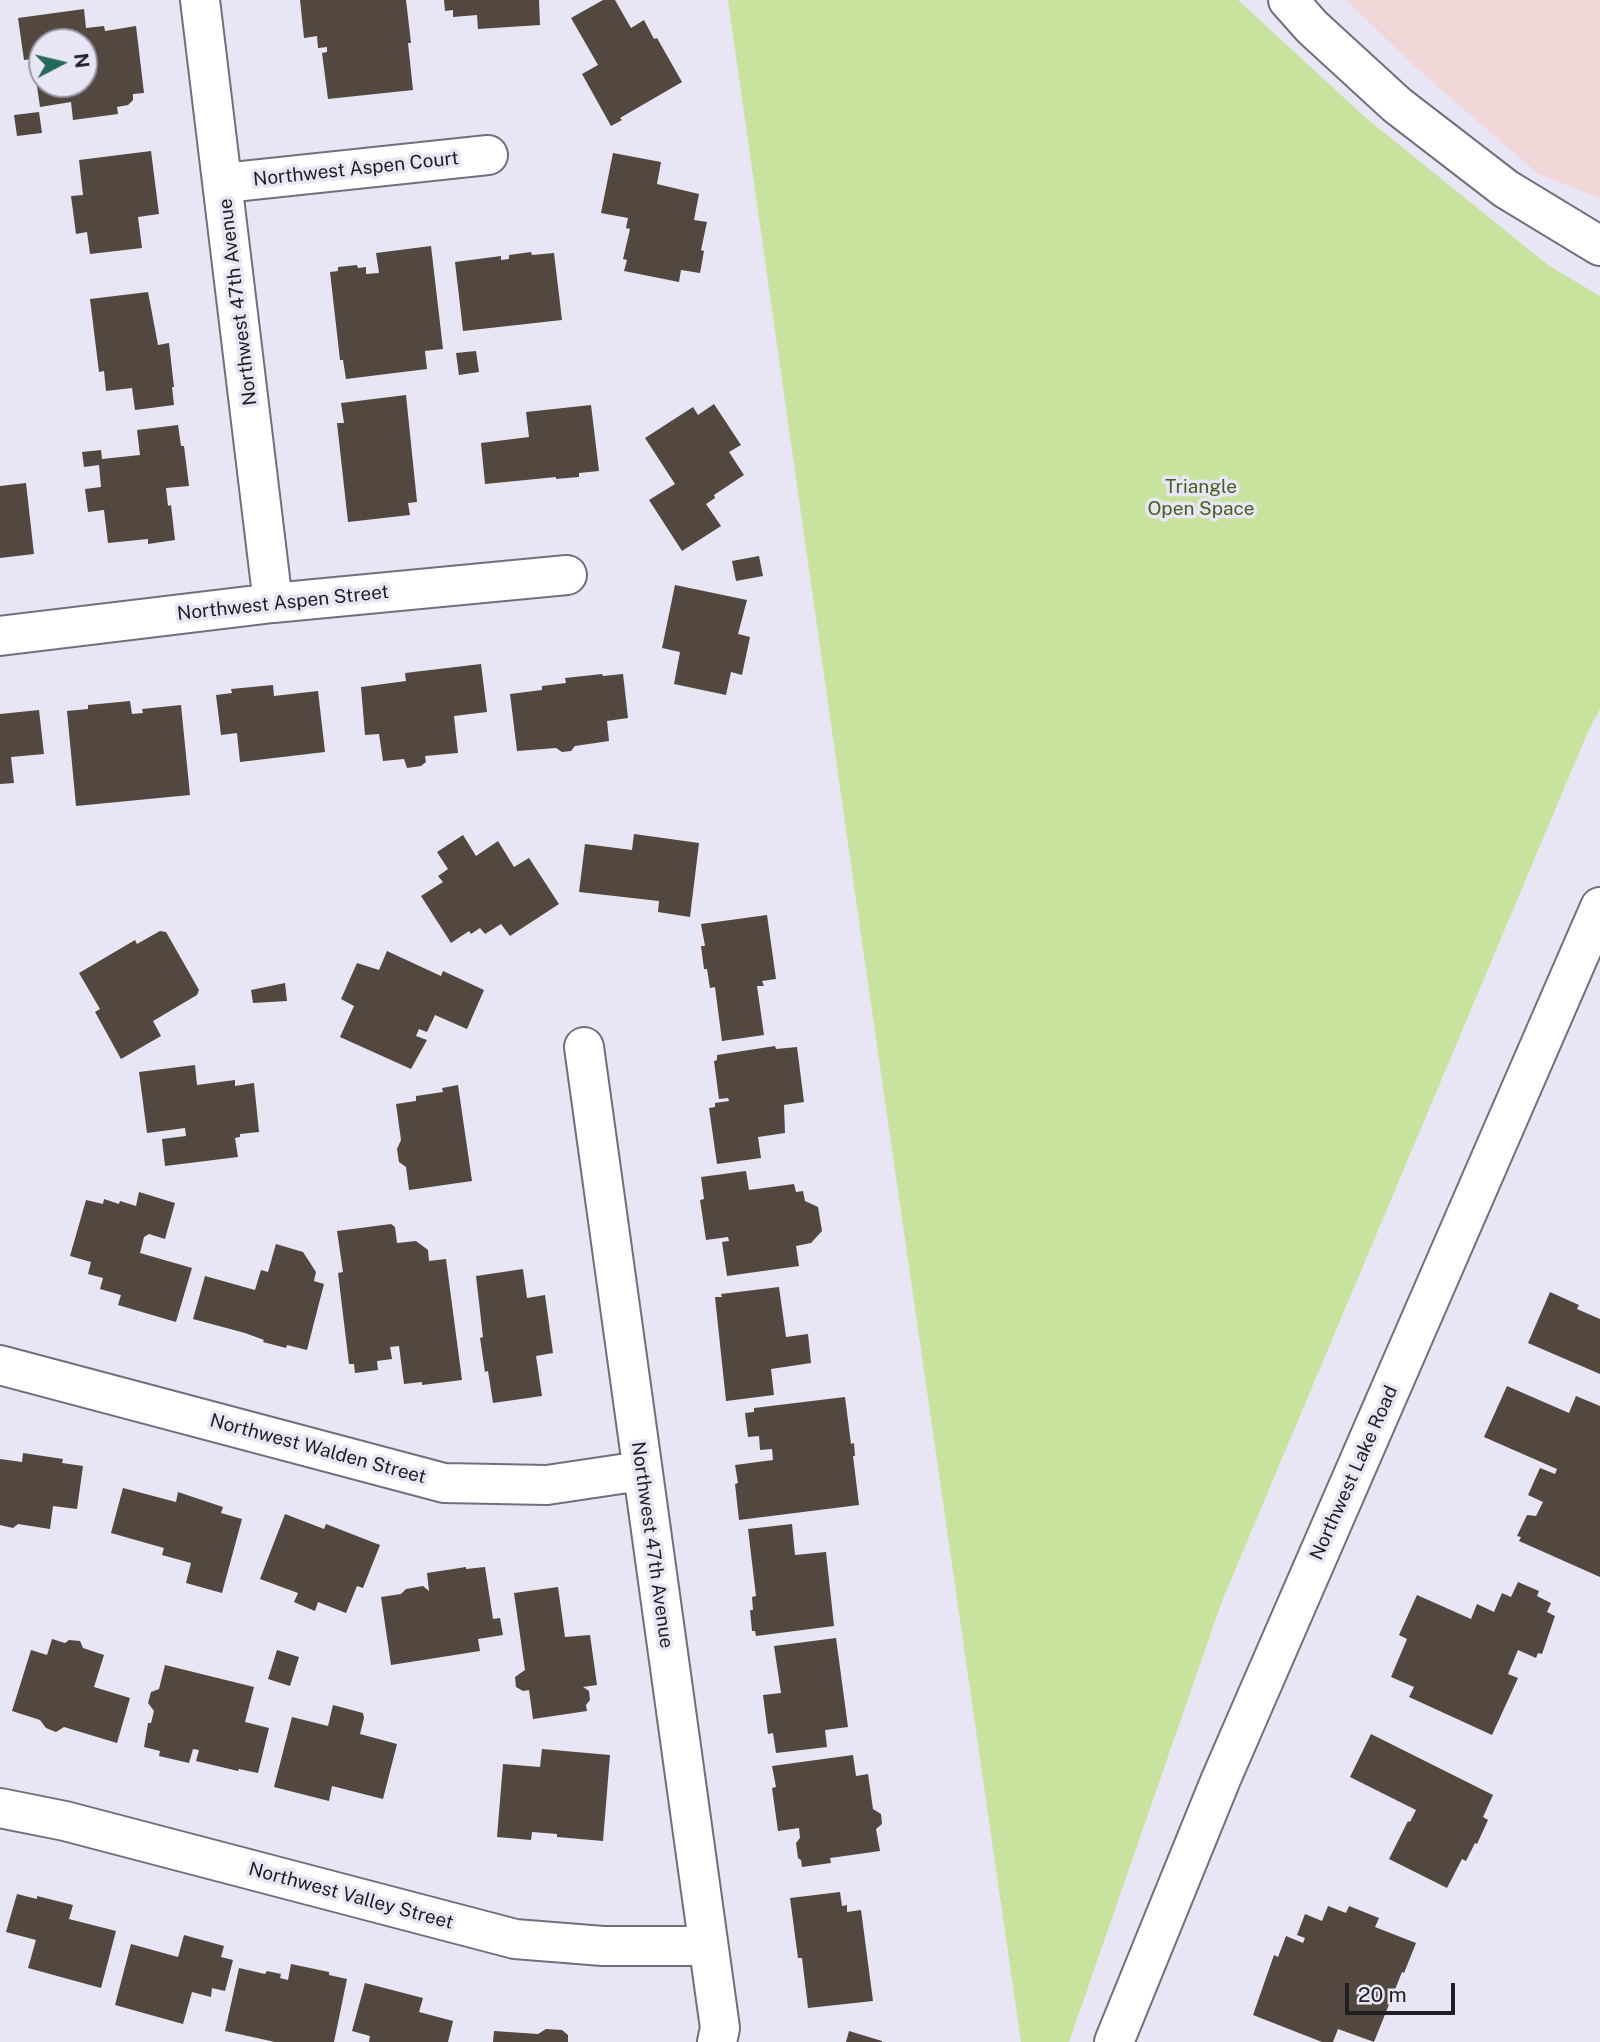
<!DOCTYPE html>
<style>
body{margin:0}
#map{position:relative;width:1600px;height:2042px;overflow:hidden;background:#e8e6f5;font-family:"Public Sans",sans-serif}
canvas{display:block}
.north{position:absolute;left:28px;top:28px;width:70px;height:70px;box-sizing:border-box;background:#e8e6f5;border:2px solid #9896a1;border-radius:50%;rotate:83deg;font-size:19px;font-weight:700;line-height:28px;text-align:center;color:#1f1e23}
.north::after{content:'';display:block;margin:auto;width:24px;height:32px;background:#266859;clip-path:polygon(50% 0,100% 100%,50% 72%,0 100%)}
.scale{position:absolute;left:1345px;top:1983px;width:110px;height:32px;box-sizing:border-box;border:4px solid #1f1e23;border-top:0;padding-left:9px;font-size:21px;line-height:24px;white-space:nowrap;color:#1f1e23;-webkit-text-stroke:5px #e8e6f5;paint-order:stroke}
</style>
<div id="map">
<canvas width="1600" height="2042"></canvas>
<div class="north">N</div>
<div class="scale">20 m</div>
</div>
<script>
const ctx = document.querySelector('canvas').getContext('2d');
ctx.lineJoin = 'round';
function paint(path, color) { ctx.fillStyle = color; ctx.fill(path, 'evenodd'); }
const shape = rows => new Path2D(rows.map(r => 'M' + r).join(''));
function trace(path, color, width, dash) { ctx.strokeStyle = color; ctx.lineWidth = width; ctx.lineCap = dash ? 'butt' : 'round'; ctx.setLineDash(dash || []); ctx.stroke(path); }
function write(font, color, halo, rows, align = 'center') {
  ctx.font = font + ' "Public Sans",sans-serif'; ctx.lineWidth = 7; ctx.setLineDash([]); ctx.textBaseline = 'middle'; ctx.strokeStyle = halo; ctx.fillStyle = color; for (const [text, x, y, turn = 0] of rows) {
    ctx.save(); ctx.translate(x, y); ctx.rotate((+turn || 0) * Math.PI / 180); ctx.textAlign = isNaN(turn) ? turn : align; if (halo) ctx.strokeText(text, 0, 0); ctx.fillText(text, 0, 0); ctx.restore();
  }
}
const education = shape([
 [1346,0,1600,0,1600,198,1538,174,1414,66]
]);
const green = shape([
 [728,0,1238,0,1366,118,1548,265,1600,296,1600,709,1587,734,1222,1601,1069,2042,1021,2042,859,921]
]);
const building = shape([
 [300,0,406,0,411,43,408,43,413,90,328,99,322,53,327,52,327,47,318,48,317,36,304,38],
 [444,0,539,0,540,25,478,29,477,15,453,17,453,10,445,11],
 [603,0,615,0,631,28,644,20,654,39,657,38,682,82,620,118,622,120,611,126,582,74,598,65,571,18],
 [84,9,86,28,104,26,105,31,136,26,144,93,133,94,133,100,128,105,117,107,118,114,73,120,71,102,40,107,33,59,24,60,18,18],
 [42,42,84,42,84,84,42,84],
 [39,112,42,133,17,136,14,115],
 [151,151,159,214,138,217,142,248,90,254,87,232,76,234,71,196,83,195,79,160],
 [613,153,661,162,657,184,699,194,694,220,707,222,701,250,704,251,700,273,681,270,679,282,624,271,627,260,623,259,630,229,626,228,628,218,601,213],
 [431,246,443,349,425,351,427,369,346,379,343,360,340,360,330,272,338,271,338,267,357,265,358,268,366,267,366,274,379,273,376,253],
 [531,252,532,255,554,253,562,320,463,331,455,262,501,256,501,260,509,259,509,255],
 [148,292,158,345,169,343,174,387,172,387,174,405,135,410,132,388,106,391,104,371,99,372,90,299],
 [476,351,479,372,459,375,456,353],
 [406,395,417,502,408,503,410,515,348,522,337,423,344,423,341,403],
 [714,404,741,445,729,452,744,475,714,495,715,498,706,504,721,526,682,551,649,500,675,484,645,438,693,407,698,415],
 [591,405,599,471,579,473,579,477,556,479,556,477,485,484,481,443,529,437,526,412],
 [178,425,181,446,184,446,189,486,166,488,168,506,171,505,175,540,148,544,148,539,108,543,104,510,88,512,85,489,101,487,99,465,84,467,82,452,101,450,102,459,140,455,137,430],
 [26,483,34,554,0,558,0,486],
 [759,556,763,576,736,581,732,561],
 [675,585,747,600,738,634,750,637,742,675,731,672,726,695,674,684,680,652,662,648],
 [481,664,487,712,454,716,458,753,425,756,426,762,421,766,407,768,404,759,383,761,379,734,365,735,361,687,406,681,405,673],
 [602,674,603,676,623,674,628,718,607,721,609,741,575,746,571,751,562,752,556,748,517,751,510,694,542,690,542,686,566,683,565,678],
 [273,685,274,696,318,691,325,752,240,762,237,733,221,735,216,695,232,693,231,689],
 [130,701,132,714,143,713,142,709,181,705,190,795,76,806,67,711,88,709,88,705],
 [39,710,44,754,11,757,14,783,0,784,0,714],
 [634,834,699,843,690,917,658,912,659,901,579,892,585,844,632,850],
 [463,835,476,856,498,841,514,867,529,858,559,904,510,936,501,924,485,934,480,928,471,934,469,931,451,943,421,896,443,882,438,876,448,869,437,852],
 [767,915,776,979,762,981,764,986,757,986,764,1035,722,1041,715,987,710,988,707,969,704,969,701,946,705,946,701,924],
 [160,931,166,932,199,990,197,995,153,1021,161,1036,121,1059,95,1012,100,1009,79,973,135,940,137,944],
 [387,951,441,976,443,971,484,990,467,1029,435,1015,427,1032,419,1029,416,1036,427,1040,411,1069,340,1037,354,1006,341,999,357,963,379,970],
 [285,983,287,1001,253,1003,251,990],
 [775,1046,776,1049,797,1047,804,1102,784,1105,785,1133,758,1137,761,1158,717,1164,709,1108,715,1107,715,1103,729,1101,728,1098,719,1099,714,1061,717,1060,717,1055],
 [195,1065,197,1085,235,1080,235,1086,254,1083,259,1132,240,1134,240,1137,235,1138,238,1157,165,1166,162,1139,186,1136,185,1128,147,1133,139,1072],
 [458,1085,472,1181,409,1190,406,1167,399,1162,397,1149,401,1140,396,1104,416,1101,416,1096,443,1092,442,1088],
 [746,1171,749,1190,794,1184,796,1192,803,1191,805,1201,818,1207,822,1231,811,1243,796,1246,799,1266,727,1276,722,1242,729,1241,728,1237,706,1240,700,1200,704,1199,701,1177],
 [139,1192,175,1203,165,1239,149,1234,144,1237,140,1253,192,1268,176,1322,118,1305,121,1295,100,1289,103,1278,88,1274,91,1262,70,1256,86,1200,103,1204,104,1199,119,1204,120,1201,136,1206],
 [391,1224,395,1227,397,1243,416,1241,428,1250,429,1261,446,1259,462,1380,422,1385,422,1382,404,1384,399,1346,390,1347,392,1359,377,1361,378,1370,355,1373,354,1364,349,1364,338,1273,343,1272,337,1231],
 [276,1244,303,1252,316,1272,314,1281,324,1284,307,1350,287,1345,286,1348,263,1342,264,1340,245,1333,193,1319,205,1276,255,1290,261,1270,268,1272],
 [523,1269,527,1298,545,1295,553,1353,536,1356,542,1396,493,1403,488,1371,485,1372,480,1338,483,1337,476,1276],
 [779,1287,786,1337,808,1334,811,1363,771,1369,774,1395,726,1401,715,1297,722,1297,721,1294],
 [1550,1292,1579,1305,1577,1309,1600,1319,1600,1374,1528,1343],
 [1507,1386,1569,1413,1576,1396,1600,1406,1600,1577,1519,1541,1521,1537,1517,1536,1527,1515,1536,1516,1543,1502,1528,1495,1540,1468,1555,1474,1557,1469,1484,1437],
 [845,1397,851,1444,854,1443,855,1456,853,1456,859,1505,739,1520,735,1484,738,1483,735,1465,773,1460,772,1449,760,1450,759,1436,748,1437,745,1413,754,1412,754,1408],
 [23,1453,63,1459,62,1463,83,1466,77,1509,53,1506,50,1529,18,1524,13,1528,0,1525,0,1459,22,1462],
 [123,1488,176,1502,178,1492,223,1507,221,1513,242,1519,222,1593,186,1583,191,1563,162,1555,164,1548,111,1533],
 [285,1514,324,1529,326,1524,380,1545,363,1588,357,1586,346,1613,318,1602,315,1611,294,1602,298,1593,260,1579],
 [792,1524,795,1555,826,1552,834,1626,756,1636,755,1631,752,1631,750,1610,753,1610,752,1597,756,1596,748,1529],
 [466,1567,466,1569,485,1567,493,1619,500,1618,503,1635,478,1639,480,1651,391,1665,381,1597,401,1594,406,1589,423,1586,429,1591,427,1573],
 [1518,1582,1539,1591,1537,1596,1551,1603,1547,1612,1555,1616,1542,1654,1538,1653,1536,1658,1518,1650,1508,1674,1518,1678,1492,1735,1409,1697,1414,1687,1391,1677,1407,1639,1399,1635,1417,1595,1471,1619,1477,1604,1494,1612,1502,1593,1511,1597],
 [558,1587,565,1637,590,1635,597,1685,583,1687,589,1691,590,1700,586,1705,587,1711,533,1719,529,1690,523,1691,516,1687,515,1677,525,1670,514,1593],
 [836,1638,848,1727,825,1730,827,1747,776,1753,773,1733,768,1734,763,1695,781,1693,774,1646],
 [52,1639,65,1643,69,1640,80,1641,83,1648,104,1655,94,1687,130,1698,117,1743,64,1727,56,1732,46,1728,40,1720,12,1711,31,1650,47,1655],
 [277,1650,299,1657,290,1686,268,1679],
 [165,1665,254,1687,245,1722,269,1728,258,1773,239,1769,238,1771,196,1761,199,1750,193,1749,189,1763,159,1756,160,1751,144,1747,148,1723,151,1723,154,1711,148,1703,151,1692,159,1689],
 [333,1705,363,1713,364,1718,360,1734,397,1744,383,1799,332,1786,329,1801,274,1787,292,1717,328,1726],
 [1371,1734,1493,1795,1483,1817,1488,1820,1477,1844,1475,1843,1466,1861,1462,1859,1447,1888,1389,1859,1408,1821,1410,1822,1416,1810,1350,1777],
 [542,1749,610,1755,603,1841,557,1837,557,1834,532,1832,531,1840,497,1837,503,1764,540,1767],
 [853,1755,856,1776,868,1774,873,1809,881,1814,882,1824,876,1829,880,1851,830,1858,831,1863,802,1867,801,1860,798,1858,796,1843,800,1838,799,1828,778,1831,772,1788,776,1787,772,1766],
 [840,1892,842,1906,847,1905,847,1912,861,1910,873,2001,808,2008,802,1958,798,1958,790,1898],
 [17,1894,37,1899,37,1896,73,1905,69,1919,116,1931,101,1988,28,1968,36,1940,6,1932],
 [1328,1906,1346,1913,1349,1906,1379,1918,1375,1927,1416,1943,1404,1973,1402,1972,1374,2042,1338,2029,1333,2042,1322,2042,1253,2015,1274,1955,1278,1957,1286,1936,1303,1943,1305,1938,1297,1935,1305,1914,1322,1921],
 [184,1935,224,1946,221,1957,233,1960,225,1991,212,1988,211,1997,192,1992,183,2024,115,2005,131,1944,178,1957],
 [291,1964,329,1972,329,1975,347,1979,334,2042,275,2042,225,2031,239,1968,265,1974,267,1971,281,1974,280,1978,288,1980],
 [365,1983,423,1998,419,2012,453,2021,448,2042,369,2042,370,2036,352,2031],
 [546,2029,562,2030,568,2035,568,2042,493,2042,494,2031,538,2034],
 [849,2031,882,2041,882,2042,846,2042]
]);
const street = shape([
 [200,0,273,603],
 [224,183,488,155],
 [0,636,273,603,567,575],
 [584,1047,720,2028,717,2042],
 [0,1365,444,1483,547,1485,641,1471],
 [0,1808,65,1821,515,1939,603,1946,707,1946]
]);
const secondary = shape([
 [1288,0,1312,27,1397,105,1506,189,1600,246],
 [1114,2042,1221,1779,1600,907]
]);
const streetNames = [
 ["Northwest Aspen Court",356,169,-6],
 ["Northwest 47th Avenue",238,302,-97],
 ["Northwest Aspen Street",283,603,-6],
 ["Northwest Walden Street",318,1449,15],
 ["Northwest Lake Road",1354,1473,-66],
 ["Northwest 47th Avenue",652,1545,82],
 ["Northwest Valley Street",351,1896,15]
];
const parkNames = [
 ["Triangle",1201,487],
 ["Open Space",1201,509]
];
paint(education, '#f1d7d8');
paint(green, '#c8e39d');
paint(building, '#52483f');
trace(street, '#716f7c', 42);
trace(secondary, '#716f7c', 42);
trace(street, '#fff', 38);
trace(secondary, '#fff', 38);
write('19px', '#1f1e23', '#e8e6f5', streetNames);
write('19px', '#485e1d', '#e8e6f5', parkNames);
</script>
